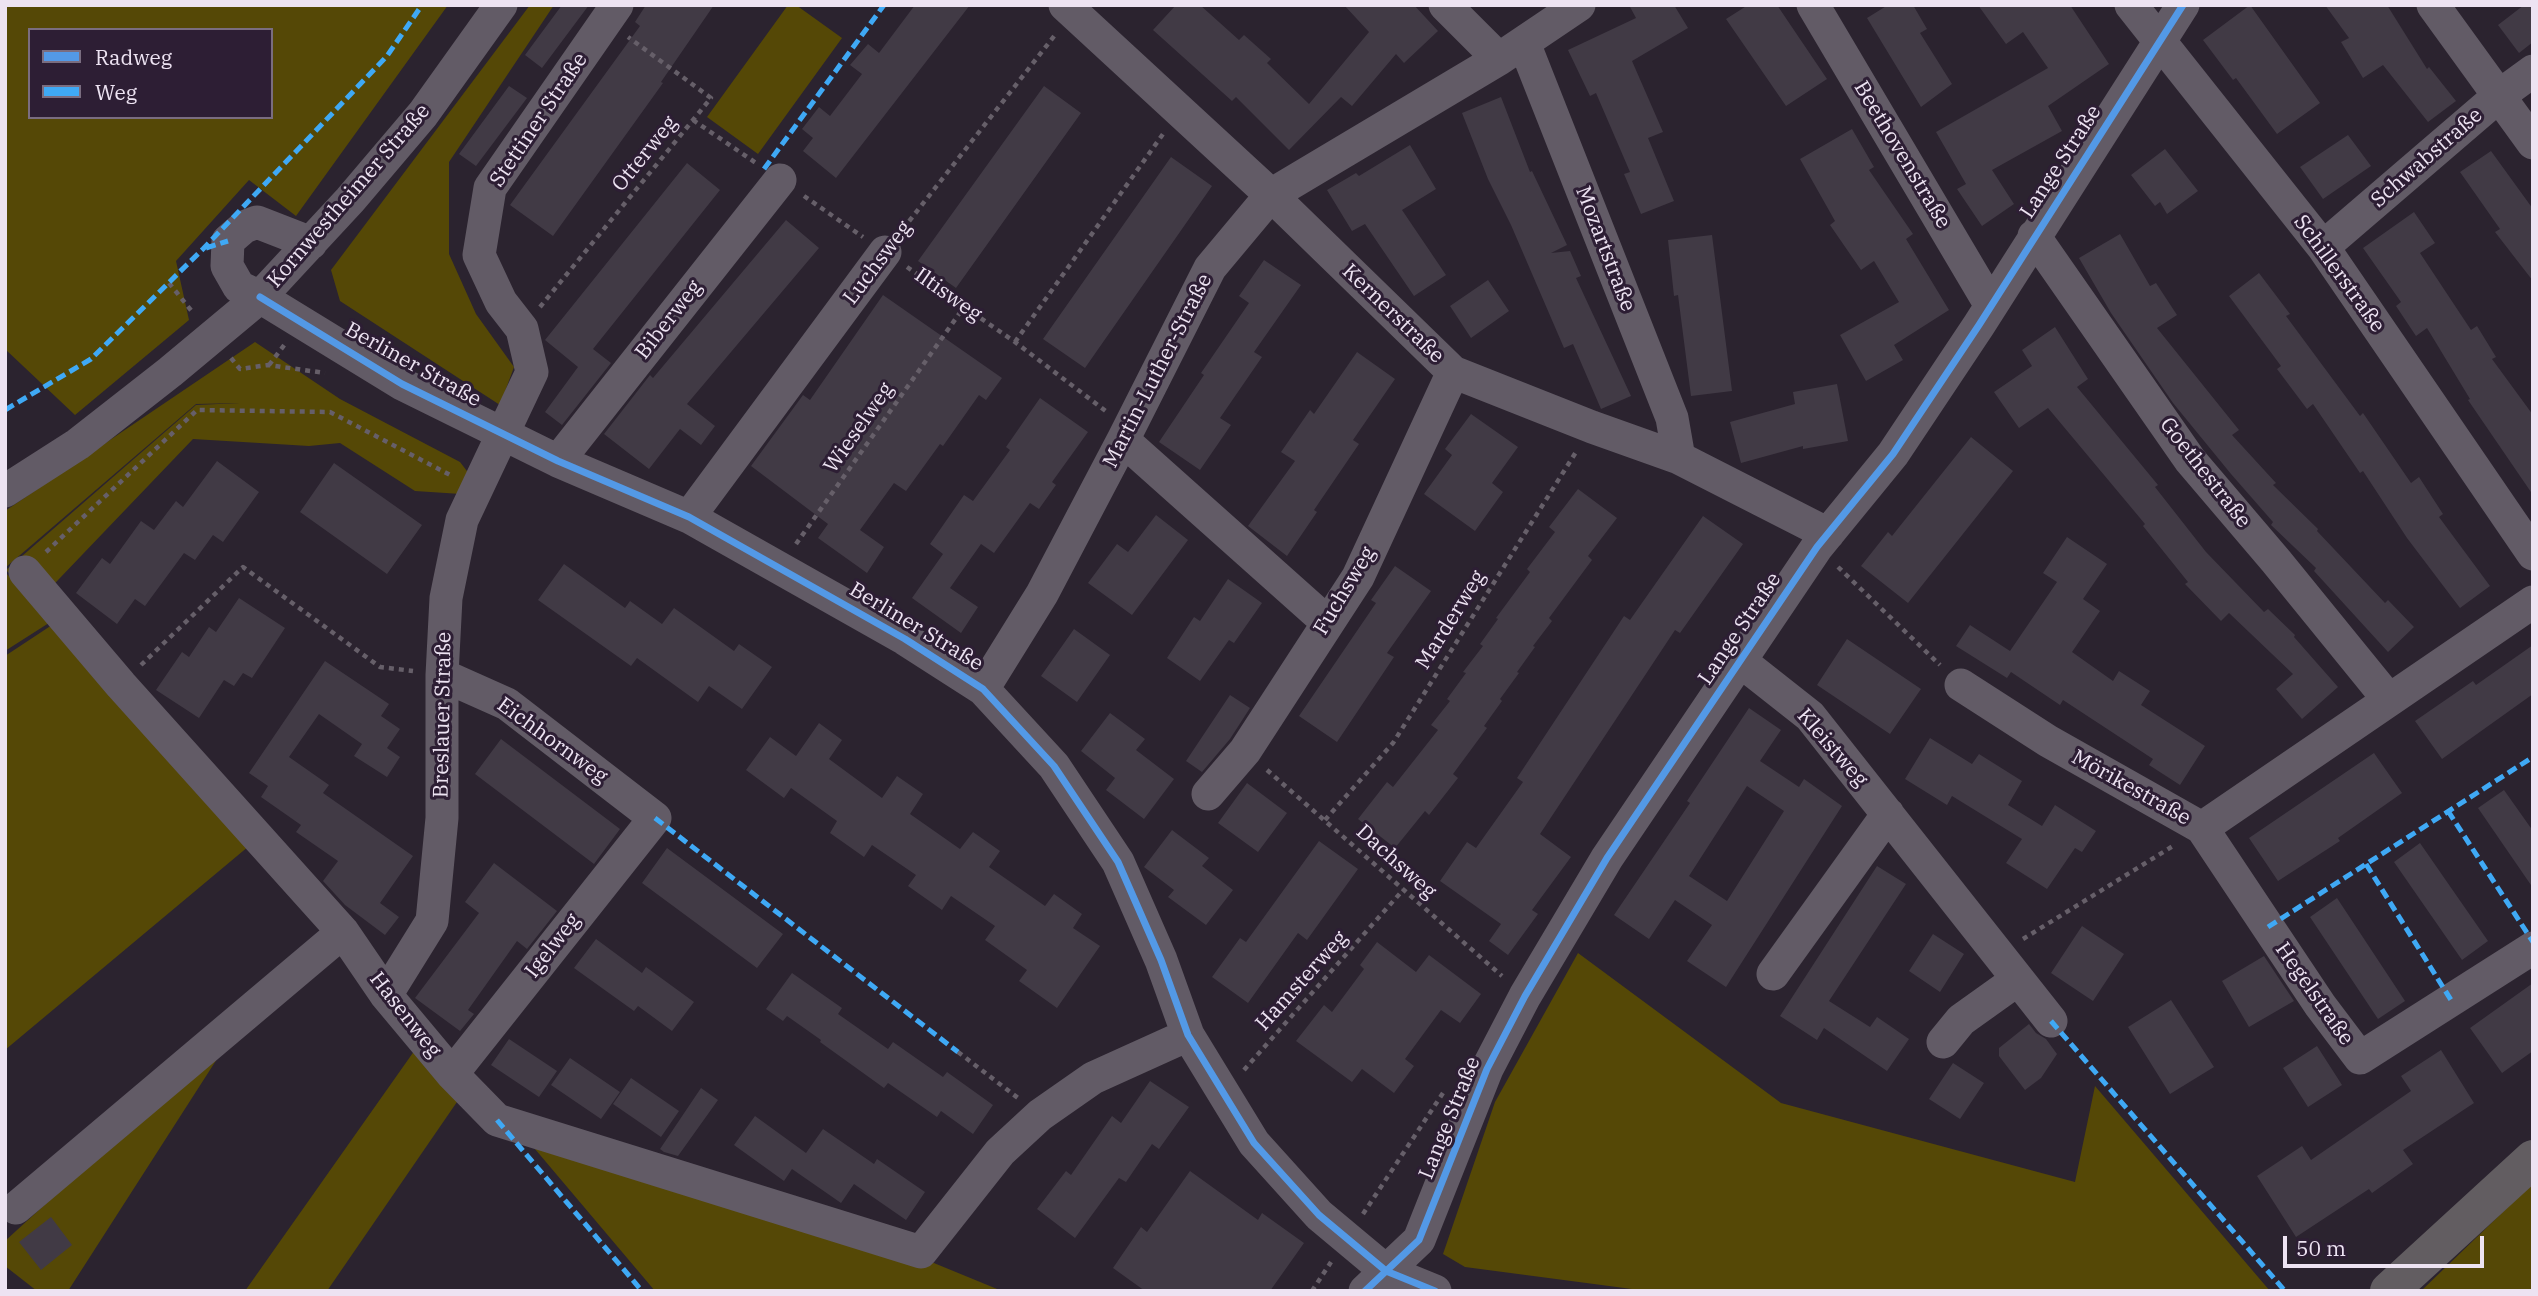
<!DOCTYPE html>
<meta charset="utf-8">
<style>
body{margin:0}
#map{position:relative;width:2538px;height:1296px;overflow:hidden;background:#2b232f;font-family:"IBM Plex Serif",serif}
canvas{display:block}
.frame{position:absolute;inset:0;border:7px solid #ede3f2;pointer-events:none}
.legend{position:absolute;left:28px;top:28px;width:245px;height:91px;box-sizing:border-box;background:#2d1e34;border:2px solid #7a6d80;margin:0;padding:9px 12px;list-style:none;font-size:21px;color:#ede3f2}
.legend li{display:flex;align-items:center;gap:14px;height:35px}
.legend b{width:35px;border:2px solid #7a6d80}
.scale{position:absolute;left:2283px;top:1236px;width:201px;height:32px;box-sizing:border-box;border:4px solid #ede3f2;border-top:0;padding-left:9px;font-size:21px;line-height:24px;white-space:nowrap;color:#ede3f2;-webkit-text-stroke:5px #2d1e34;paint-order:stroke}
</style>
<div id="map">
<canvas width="2538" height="1296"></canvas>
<div class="frame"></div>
<ul class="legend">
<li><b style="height:9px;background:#5399e6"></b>Radweg</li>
<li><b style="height:9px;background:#3fa9f5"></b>Weg</li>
</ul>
<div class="scale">50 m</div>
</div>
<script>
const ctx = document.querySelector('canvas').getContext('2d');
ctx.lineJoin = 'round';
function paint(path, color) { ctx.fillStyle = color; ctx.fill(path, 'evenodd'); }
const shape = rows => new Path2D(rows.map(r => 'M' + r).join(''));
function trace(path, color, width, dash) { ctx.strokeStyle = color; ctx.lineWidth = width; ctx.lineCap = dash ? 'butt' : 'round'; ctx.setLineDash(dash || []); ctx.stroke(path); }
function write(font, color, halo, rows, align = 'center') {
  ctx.font = font + ' "IBM Plex Serif",serif'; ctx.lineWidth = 6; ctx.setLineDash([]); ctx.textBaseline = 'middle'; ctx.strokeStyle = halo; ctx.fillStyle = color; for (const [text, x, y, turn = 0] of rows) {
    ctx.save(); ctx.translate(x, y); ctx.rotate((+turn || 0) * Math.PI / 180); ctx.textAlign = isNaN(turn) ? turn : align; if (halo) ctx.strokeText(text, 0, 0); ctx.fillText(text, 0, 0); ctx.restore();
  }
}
const green = shape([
 [5,5,448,5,296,216,249,180,176,261,189,320,75,415,5,349],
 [30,30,271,30,271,117,30,117],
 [530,5,554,5,449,162,449,254,476,314,514,367,500,405,340,301,331,270],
 [788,5,796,5,842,38,758,154,707,117],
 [255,342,340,399,460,462,470,475,461,494,415,491,340,443,309,446,193,439,37,602,6,570,196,405,240,403,196,404,5,568,5,511],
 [5,572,52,621,5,651],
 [52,625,249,846,5,1050,5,656],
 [1578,953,1781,1103,2075,1182,2095,1086,2270,1291,1647,1291,1465,1267,1443,1254,1495,1102],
 [235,1031,68,1291,37,1291,5,1266,5,1241],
 [417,1047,459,1099,327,1291,245,1291],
 [524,1136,929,1261,1002,1291,655,1291],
 [2533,1183,2533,1291,2421,1291]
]);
const building = shape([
 [562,5,589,5,542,68,525,55],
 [646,5,714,5,661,82,663,83,553,236,510,205,640,26,635,22],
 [915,5,970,5,836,178,803,151,813,138,802,129,819,107,830,116,862,74,850,65,868,44,879,53],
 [1176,5,1200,5,1239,40,1244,35,1271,59,1267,63,1309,104,1369,32,1344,5,1414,5,1438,31,1404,63,1396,54,1352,106,1341,97,1289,150,1236,97,1232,101,1153,30],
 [1629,5,1674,5,1688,28,1632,61,1663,132,1648,138,1674,201,1641,214,1624,174,1630,172,1596,93,1590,96,1568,50,1636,18],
 [1748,5,1777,5,1827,79,1786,106,1726,19],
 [1888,5,1913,5,1927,29,1920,33,1952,84,1921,107,1867,18],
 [1978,5,2070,5,2109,64,2048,106,2062,131,1992,170,2014,204,1982,226,1957,189,1966,184,1936,132,2048,68,2023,32,2006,44],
 [2250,5,2320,103,2277,134,2236,78,2233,80,2203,40],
 [2325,5,2387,5,2427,69,2429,67,2456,101,2428,122,2383,65,2363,78,2341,42,2349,38],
 [2524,5,2533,5,2533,42,2519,53,2498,25],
 [509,86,527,98,476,166,459,154],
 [1044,86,1081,113,956,288,918,261],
 [1501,97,1530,172,1532,171,1567,245,1551,253,1570,251,1581,276,1576,278,1631,396,1601,409,1573,344,1564,348,1511,225,1488,179,1462,113],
 [1852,129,1874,167,1869,170,1913,234,1906,239,1949,310,1894,345,1903,360,1866,381,1840,335,1899,302,1874,261,1861,270,1830,225,1835,221,1800,159],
 [2348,135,2371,166,2323,199,2300,167],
 [1410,145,1436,189,1402,210,1446,275,1414,296,1365,224,1352,231,1327,190,1356,173,1359,176],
 [2165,149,2198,191,2167,214,2160,202,2155,206,2131,175],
 [2491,151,2533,209,2533,281,2495,232,2500,229,2460,172],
 [1171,157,1212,186,1085,368,1043,339],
 [687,163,720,190,593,349,611,363,562,425,545,412,578,367,545,340],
 [2414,212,2435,243,2420,253,2471,330,2477,326,2496,357,2492,359,2533,415,2533,495,2468,400,2470,399,2427,328,2416,336,2396,306,2401,302,2363,248],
 [786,220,819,248,687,404,715,426,701,445,680,429,649,469,604,434,650,375,653,378],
 [2120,234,2150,286,2156,283,2177,315,2157,328,2239,430,2232,435,2276,483,2273,485,2318,529,2317,531,2385,603,2388,600,2414,627,2388,652,2314,571,2316,568,2271,525,2273,522,2231,474,2173,403,2111,313,2079,258],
 [1712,235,1732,391,1691,396,1678,295,1674,296,1668,240],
 [1264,260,1301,285,1254,352,1262,357,1220,418,1231,425,1200,470,1159,442,1204,375,1201,373,1249,303,1239,296],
 [2259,273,2290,314,2286,316,2360,416,2363,413,2411,483,2419,477,2443,514,2439,517,2490,586,2460,608,2407,538,2363,471,2360,473,2313,404,2307,409,2277,369,2281,366,2229,296],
 [1488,280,1509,311,1471,338,1450,306],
 [883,295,1002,378,986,400,979,395,943,446,940,444,906,491,894,483,860,530,884,547,867,573,818,538,828,524,751,466,803,395,810,400],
 [2055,327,2088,379,2077,387,2158,485,2155,487,2206,552,2264,612,2268,609,2295,635,2294,637,2338,687,2302,719,2276,689,2293,674,2229,613,2221,621,2185,584,2188,582,2143,526,2145,524,2048,408,2019,428,1994,392,2032,366,2022,350],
 [1357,352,1395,379,1353,440,1359,444,1314,510,1317,512,1287,556,1248,526,1295,461,1281,452,1310,410,1314,414],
 [1837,384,1848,441,1803,449,1803,446,1741,463,1730,422,1795,404,1793,392],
 [1040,398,1088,432,1052,482,1056,485,1039,509,1030,503,994,553,981,544,950,588,978,607,961,633,912,598,943,554,930,544,964,495,973,501,1010,450,1006,447],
 [1471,414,1518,447,1492,483,1503,492,1475,531,1424,494,1452,455,1445,449],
 [1971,437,2013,471,1908,603,1861,566,1888,532,1892,536],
 [217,461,259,492,223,542,213,535,195,560,184,553,145,606,135,599,117,624,76,593,102,558,110,564,141,521,154,530,176,501,183,507],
 [334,463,422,525,387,574,300,512],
 [1578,489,1617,518,1588,556,1592,560,1549,618,1552,621,1533,646,1535,647,1517,672,1519,673,1500,699,1502,701,1484,726,1487,728,1453,774,1458,778,1429,815,1425,811,1395,848,1358,819,1387,782,1393,787,1438,730,1431,725,1450,701,1447,699,1466,673,1463,672,1483,646,1480,644,1498,619,1496,618,1530,572,1527,569,1555,532,1549,527],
 [1156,515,1188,540,1132,615,1088,583,1117,544,1128,552],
 [1703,516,1743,544,1680,633,1675,630,1540,834,1571,857,1532,910,1538,914,1508,955,1489,941,1501,924,1440,881,1467,842,1476,848,1523,782,1517,778,1624,616,1630,620],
 [2067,537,2107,564,2083,599,2100,611,2072,652,2113,681,2119,671,2150,691,2141,705,2205,746,2180,785,2149,765,2153,759,2063,700,2060,705,2011,672,2007,678,1956,646,1970,625,2010,651,2057,582,2043,573],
 [564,564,625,608,630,601,662,624,674,608,734,651,739,644,772,667,742,709,709,686,698,702,637,658,631,666,538,600],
 [1395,566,1431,591,1387,653,1394,657,1337,742,1299,716,1376,603,1371,600],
 [1228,579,1262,603,1234,643,1229,640,1200,681,1167,658,1194,617,1200,621],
 [239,598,285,628,252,678,243,673,234,686,224,680,199,718,156,690,182,652,189,657,209,627,216,632],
 [1074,629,1110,655,1077,702,1041,676],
 [1847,639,1921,689,1890,734,1817,685],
 [2533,645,2533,694,2442,759,2415,721,2473,681,2476,685],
 [325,661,389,704,381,716,400,729,387,748,400,757,387,777,354,756,362,744,319,714,289,757,329,785,323,793,413,856,380,903,399,917,385,935,345,905,323,881,338,861,296,832,301,825,261,797,268,786,249,773],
 [1230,695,1250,708,1230,739,1202,772,1186,761],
 [1749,708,1781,730,1760,761,1799,787,1804,779,1842,806,1726,987,1687,961,1712,925,1675,900,1649,939,1614,915,1690,803,1687,801],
 [1747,786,1784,811,1727,901,1689,876],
 [1110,713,1145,739,1136,750,1174,779,1144,819,1106,790,1115,778,1081,751],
 [819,723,842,740,829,759,882,798,897,776,923,794,910,814,960,849,973,832,1000,851,989,867,1045,906,1054,894,1082,914,1073,928,1100,946,1057,1008,1019,981,1027,970,985,940,995,926,951,896,942,910,908,886,916,875,872,845,864,857,830,833,837,821,791,788,784,798,746,770,770,737,796,756],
 [1930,738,1972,764,1979,754,2022,781,2008,805,2042,826,2055,805,2096,831,2082,852,2075,848,2047,889,2006,863,2022,839,1952,796,1947,805,1905,779],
 [501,739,620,829,594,864,475,774],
 [2374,753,2402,793,2338,838,2340,841,2278,881,2249,838],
 [1247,783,1287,813,1258,852,1218,823],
 [2504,790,2533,831,2533,888,2478,808],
 [1172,830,1209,858,1202,866,1233,890,1206,925,1168,897,1174,890,1144,867],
 [1319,841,1358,869,1307,940,1298,933,1248,1003,1212,977,1240,938,1246,942],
 [2420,843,2488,941,2462,960,2394,862],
 [667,848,783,934,757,968,642,883],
 [494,863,557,911,527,949,517,941,468,1010,474,1014,460,1031,415,998,479,913,465,902],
 [1877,866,1906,884,1829,1001,1870,1027,1877,1017,1909,1039,1887,1071,1824,1028,1817,1040,1780,1016],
 [2337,898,2405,1001,2378,1019,2310,917],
 [2082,926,2124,954,2093,1001,2051,973],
 [1933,934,1964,954,1940,992,1909,971],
 [596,939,642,973,646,967,694,1002,672,1031,638,1006,634,1011,574,968],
 [1377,942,1416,972,1429,955,1481,994,1460,1023,1441,1010,1405,1059,1414,1066,1394,1093,1362,1069,1352,1082,1296,1041,1324,1005,1332,1012,1364,969,1360,965],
 [2264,956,2294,1001,2249,1027,2222,981],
 [792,973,842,1008,838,1014,888,1049,893,1042,943,1077,947,1072,993,1105,973,1134,941,1111,937,1117,888,1083,884,1088,820,1042,821,1040,787,1016,783,1021,766,1009],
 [2533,983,2533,1051,2502,1073,2470,1028],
 [2171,1000,2214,1067,2170,1094,2128,1027],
 [2029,1024,2036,1033,2046,1039,2057,1054,2041,1078,2025,1090,1999,1056,1999,1048],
 [509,1039,557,1071,539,1097,491,1065],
 [2317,1046,2342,1085,2308,1107,2283,1068],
 [2441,1050,2474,1103,2403,1150,2413,1164,2372,1193,2369,1189,2296,1237,2257,1176,2302,1146,2311,1160,2411,1091,2401,1076],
 [570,1058,620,1092,601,1119,551,1085],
 [1953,1063,1984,1083,1960,1119,1929,1099],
 [631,1078,679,1111,661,1137,613,1104],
 [1150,1081,1189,1107,1159,1149,1152,1144,1126,1182,1119,1178,1075,1238,1037,1209,1066,1171,1071,1175,1112,1116,1121,1123],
 [701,1088,718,1100,678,1156,664,1152,660,1149],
 [755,1116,806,1153,823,1129,874,1164,877,1159,925,1192,906,1220,854,1184,841,1203,792,1169,784,1181,734,1145],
 [1190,1171,1258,1220,1262,1213,1304,1243,1270,1291,1145,1291,1113,1268,1141,1227,1147,1232],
 [51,1217,72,1245,41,1270,19,1242]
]);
const path = shape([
 [693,120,756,163],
 [804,196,863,237],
 [903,229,1055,35],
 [907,267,1015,342,1107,412],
 [169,283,194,314],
 [540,307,711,98,628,37],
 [1015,342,1163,134],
 [231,358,240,369,268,365,325,373],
 [269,365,285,344],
 [796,544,964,307],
 [46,552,197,410,330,412,452,476],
 [1838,567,1940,665],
 [141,665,243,567,380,667,413,671],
 [1267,770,1502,976],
 [1325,820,1393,743,1576,452],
 [2023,939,2173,846],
 [958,1052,1018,1098],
 [1244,1070,1403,890],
 [1363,1214,1443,1093],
 [1312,1291,1331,1262]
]);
const minor = shape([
 [1065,5,1271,195,1453,372,1592,427,1679,458,1828,534],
 [1445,5,1499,59],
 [1813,5,1990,304],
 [2131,5,2323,247,2533,554],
 [2433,5,2533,143],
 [1524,43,1672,418,1679,458],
 [2034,236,2190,460,2276,561,2389,700],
 [311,243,257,222,244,227,228,241,227,266,239,287,260,297,402,384,558,461,689,517,905,639,983,689,1054,766,1118,862,1161,960,1188,1035,1254,1143,1319,1215,1386,1271,1435,1291],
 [2323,247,2500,95,2533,71],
 [1123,440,1327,622],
 [558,461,780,180],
 [5,491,78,444,170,372,260,297,350,200,423,114,501,5],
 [689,517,885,252],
 [25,572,121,685,343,932,386,995,452,1074,497,1120,921,1252,1000,1152,1040,1115,1093,1078,1188,1035],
 [1739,660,1810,716,2051,1021],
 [442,675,507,704,655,818,452,1074],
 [1961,685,2048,741,2202,828,2533,602],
 [983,689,1042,594,1123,440,1210,268,1271,195,1499,59,1579,5],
 [1208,794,1245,751,1358,577,1453,372],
 [2202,828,2320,1005,2360,1058,2533,948],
 [1773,974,1888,814],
 [386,995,432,921,442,818,442,675,446,598,462,520,532,372,522,329,501,302,479,255,490,188,617,5],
 [1943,1042,1961,1020,2017,980],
 [16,1208,343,932],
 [1365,1291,1419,1240,1487,1069,1525,996,1607,858,1817,547,1893,454,1979,325,2183,5]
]);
const major = shape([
 [2389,1291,2533,1159]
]);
const quiet = shape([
 [764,169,884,5],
 [206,248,228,241],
 [5,410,91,359,203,249,387,56,422,5],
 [2448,811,2533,942],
 [655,818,958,1052],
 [2366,864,2451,1000],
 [2268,927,2533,757],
 [2051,1021,2285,1291],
 [497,1120,642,1291]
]);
const cycleway = shape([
 [260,297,402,384,558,461,689,517,905,639,983,689,1054,766,1118,862,1161,960,1188,1035,1254,1143,1319,1215,1386,1271,1435,1291],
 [1365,1291,1419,1240,1487,1069,1525,996,1607,858,1817,547,1893,454,1979,325,2183,5]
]);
const streetNames = [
 ["Stettiner Straße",539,120,-56],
 ["Otterweg",645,154,-51],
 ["Beethovenstraße",1902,155,59],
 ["Schwabstraße",2427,158,-41],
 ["Lange Straße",2061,162,-57],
 ["Kornwestheimer Straße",349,196,-49],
 ["Mozartstraße",1605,249,69],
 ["Luchsweg",878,263,-53],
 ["Schillerstraße",2339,274,54],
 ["Iltisweg",948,295,35],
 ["Kernerstraße",1393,314,44],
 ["Biberweg",669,320,-52],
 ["Berliner Straße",413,365,29],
 ["Martin-Luther-Straße",1158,371,-63],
 ["Wieselweg",859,428,-55],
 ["Goethestraße",2205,473,52],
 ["Fuchsweg",1345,591,-59],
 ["Marderweg",1451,620,-58],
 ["Berliner Straße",916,627,31],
 ["Lange Straße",1740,629,-56],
 ["Breslauer Straße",443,715,-89],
 ["Eichhornweg",552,741,36],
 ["Kleistweg",1832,748,49],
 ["Mörikestraße",2131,788,29],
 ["Dachsweg",1396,862,42],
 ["Igelweg",553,946,-52],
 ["Hamsterweg",1302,981,-48],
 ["Hegelstraße",2314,994,55],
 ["Hasenweg",405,1015,52],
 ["Lange Straße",1450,1118,-68]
];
paint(green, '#554806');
paint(building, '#413a45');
trace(path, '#665f69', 4.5, [5, 5]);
trace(minor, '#625b66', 33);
trace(major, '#625d61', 38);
trace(quiet, '#3fa9f5', 5, [10, 5]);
trace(cycleway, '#5399e6', 7);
write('21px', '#ede3f2', '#2d1e34', streetNames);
</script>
